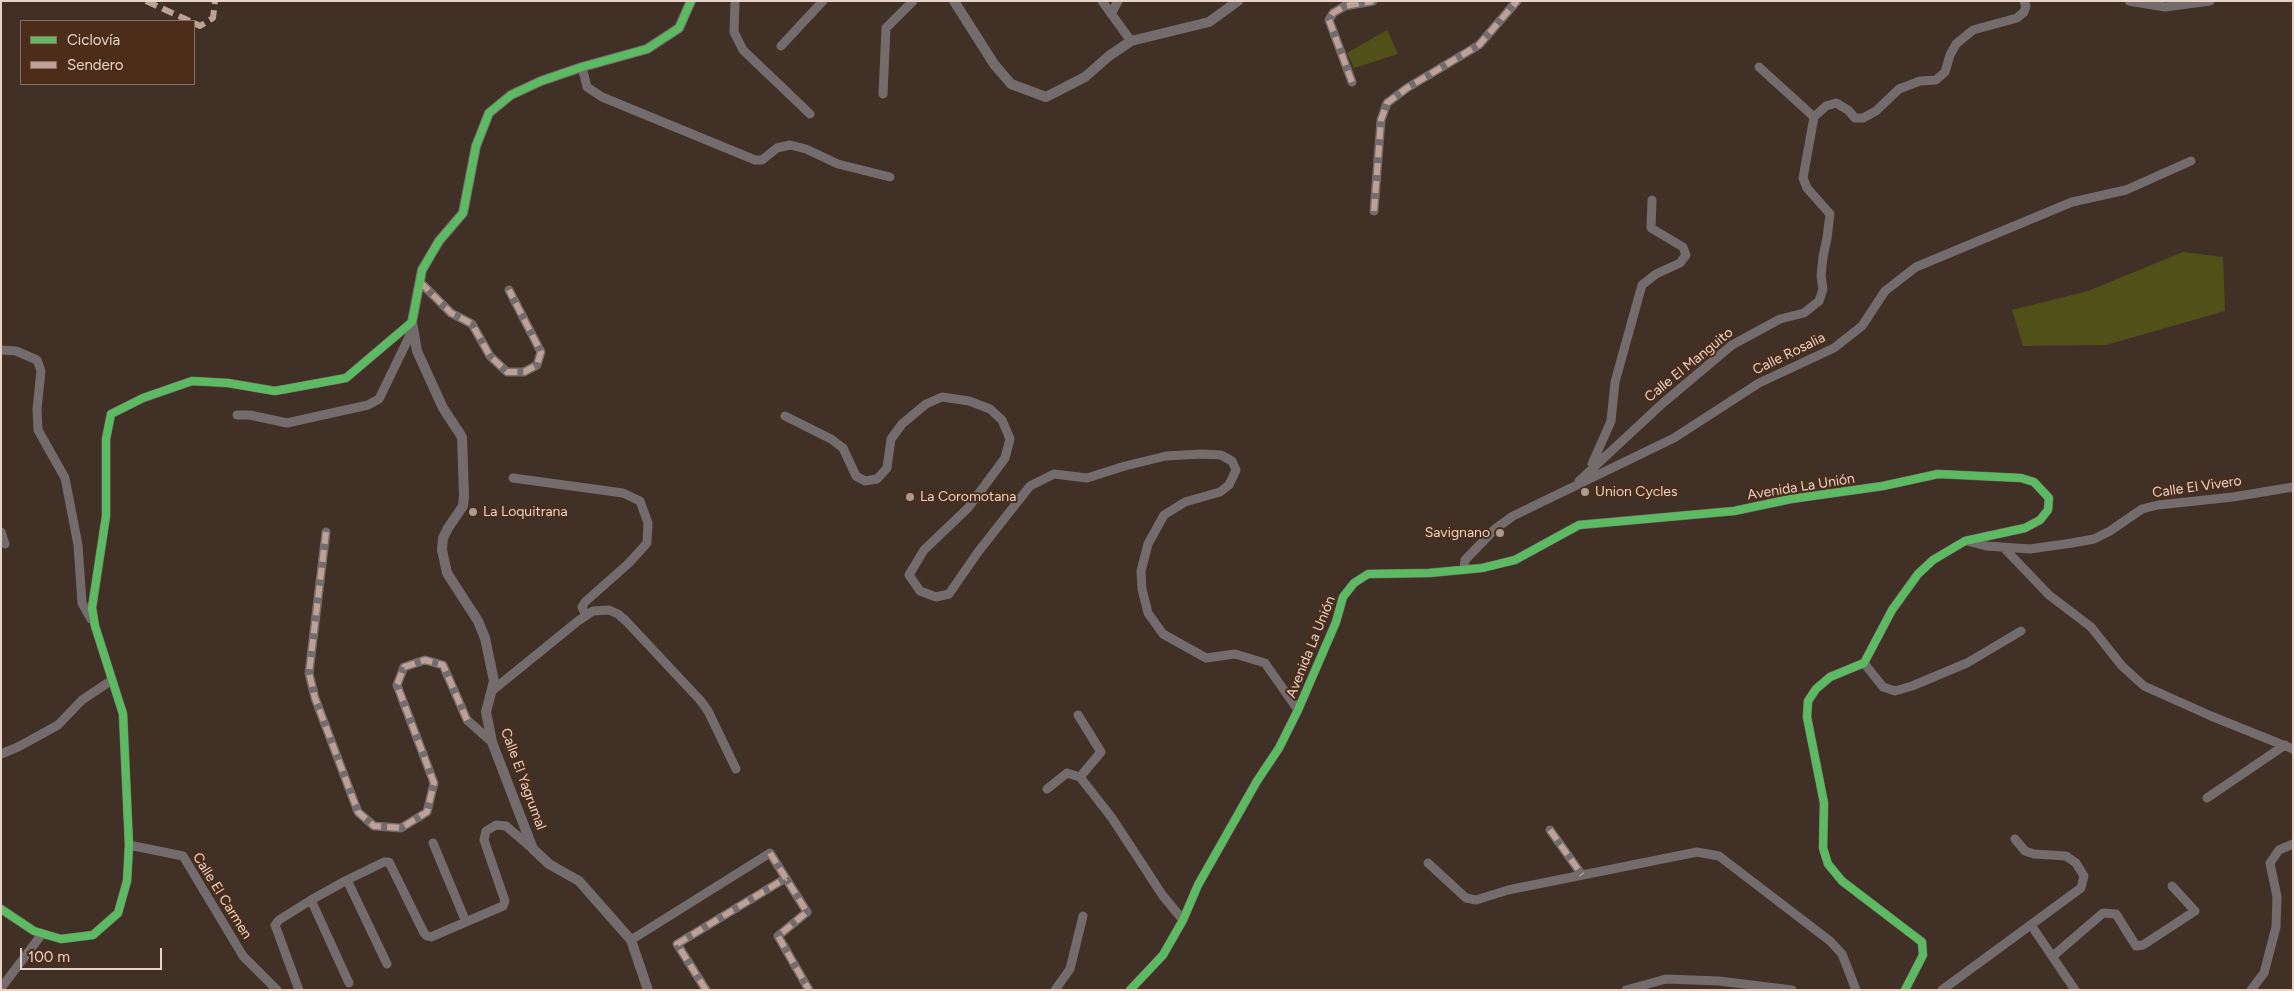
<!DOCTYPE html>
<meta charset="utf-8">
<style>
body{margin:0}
#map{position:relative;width:2294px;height:991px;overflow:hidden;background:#413025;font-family:Figtree,sans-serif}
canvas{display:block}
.frame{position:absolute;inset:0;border:2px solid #e7d3c8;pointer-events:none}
.legend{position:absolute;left:20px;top:20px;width:175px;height:65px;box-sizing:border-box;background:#4c2d1a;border:1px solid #8a6f60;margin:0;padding:6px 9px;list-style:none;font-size:15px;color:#e7d3c8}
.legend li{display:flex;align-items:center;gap:10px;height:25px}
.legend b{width:25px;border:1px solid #8a6f60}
.scale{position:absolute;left:20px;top:948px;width:142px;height:22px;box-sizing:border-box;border:2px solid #e7d3c8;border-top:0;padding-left:6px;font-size:15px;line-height:18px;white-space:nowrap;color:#e7d3c8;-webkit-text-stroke:4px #4c2d1a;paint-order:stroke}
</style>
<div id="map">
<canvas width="2294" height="991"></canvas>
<div class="frame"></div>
<ul class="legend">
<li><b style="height:6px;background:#5cba63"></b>Ciclovía</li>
<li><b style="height:6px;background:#bda197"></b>Sendero</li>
</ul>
<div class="scale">100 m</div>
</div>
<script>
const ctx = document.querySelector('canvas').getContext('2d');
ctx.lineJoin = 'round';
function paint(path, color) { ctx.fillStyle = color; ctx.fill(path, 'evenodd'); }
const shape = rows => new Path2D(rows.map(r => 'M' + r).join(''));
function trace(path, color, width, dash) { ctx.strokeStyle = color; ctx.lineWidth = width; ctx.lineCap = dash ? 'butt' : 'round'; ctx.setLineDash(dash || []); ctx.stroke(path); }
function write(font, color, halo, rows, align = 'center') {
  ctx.font = font + ' Figtree,sans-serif'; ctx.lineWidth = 4; ctx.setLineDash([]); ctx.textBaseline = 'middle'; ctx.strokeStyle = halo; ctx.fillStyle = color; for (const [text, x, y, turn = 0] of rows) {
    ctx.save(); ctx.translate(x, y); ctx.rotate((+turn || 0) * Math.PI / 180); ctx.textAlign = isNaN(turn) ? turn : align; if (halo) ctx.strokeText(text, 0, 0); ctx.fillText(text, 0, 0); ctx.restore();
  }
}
const green = shape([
 [1387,30,1398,54,1354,68,1347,53],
 [2183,252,2223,257,2225,311,2106,345,2023,346,2012,310,2088,291]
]);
const minor = shape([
 [735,1,734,32,743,50,810,114],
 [1102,1,1131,41],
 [2129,1,2165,7,2210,1],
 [1111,14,1118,1],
 [781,46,823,1],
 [582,67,587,87,602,97,755,160,762,160,777,148,790,145,806,149,838,164,890,177],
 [1759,67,1814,117],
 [1352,82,1329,20,1333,13,1345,6,1373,1],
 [883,94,886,28,913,1],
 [1374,211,1381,120,1387,103,1407,88,1479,45,1517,1],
 [420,282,451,313,472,324,490,356,507,372,524,372,537,365,541,352,509,290],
 [1,350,16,351,37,360,41,371,37,409,38,430,65,478,78,545,82,603,91,619],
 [237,415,250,415,287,423,368,405,379,399,413,329],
 [785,416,831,439,843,448,856,476,865,481,877,479,887,468,891,439,902,424,926,404,942,397,969,401,990,409,1002,420,1010,439,1005,458,968,508,924,550,909,575,920,591,936,597,949,594,978,552,1030,486,1054,474,1087,478,1125,466,1166,456,1202,454,1221,455,1232,461,1236,470,1229,485,1220,492,1185,502,1164,515,1148,544,1141,571,1142,589,1148,613,1163,634,1206,658,1235,654,1265,663,1298,710],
 [1592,464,1611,421,1615,382,1642,285,1656,274,1680,263,1686,255,1683,247,1651,228,1652,200],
 [513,478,623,493,640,501,648,523,647,543,629,563,585,602,582,607,586,616],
 [1579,481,1663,403,1732,345,1780,319,1804,313,1819,301,1823,289,1821,276,1823,257,1827,238,1830,214,1807,188,1803,178,1814,117,1826,106,1836,103,1848,110,1855,118,1863,118,1876,111,1899,89,1920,81,1936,80,1945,72,1950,55,1956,44,1973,30,2017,18,2024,12,2026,6,2024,1],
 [1,532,5,544],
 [326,532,309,673,315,698,358,812,374,826,401,828,427,812,434,783,397,685,404,667,425,660,443,665,467,720,492,742],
 [1967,541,1986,546,2030,549,2072,543,2094,539,2110,531,2142,509,2158,505,2233,497,2293,487],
 [2004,548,2049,595,2091,627,2122,666,2144,686,2211,716,2293,749],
 [1464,569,1465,560,1495,529,1513,516,1674,438,1759,383,1834,348,1862,326,1885,291,1916,267,2072,202,2126,190,2191,161],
 [1864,663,1883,687,1895,691,1912,686,1967,663,2021,631],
 [493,690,578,621,593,611,609,610,618,614,626,621,700,700,708,711,736,769],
 [1078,715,1101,752,1080,777],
 [1,754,18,747,58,725,82,700,112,680],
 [1047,789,1067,773,1080,777,1112,818,1163,896,1183,920],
 [2207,798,2285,745],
 [1550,830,1582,875],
 [433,843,466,922],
 [129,845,183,856,243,956,277,990],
 [1428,863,1466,898,1476,900,1508,890,1697,852,1719,856,1830,941,1842,954,1856,990],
 [347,880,387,964],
 [311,900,349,983],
 [1,909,34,931,61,939,93,935,118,913,127,881,129,845,123,714,95,626,92,608,106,516,106,439,111,414,143,398,192,381,228,383,275,391,346,378,412,322],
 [2031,925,2075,990],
 [631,940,770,853,807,912,778,936,809,990],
 [2053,956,2103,913,2116,914,2136,946,2143,945,2195,911,2172,886],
 [1,988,42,934],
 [299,990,275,925,279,920,311,900,347,880,384,862,389,862,424,933,427,936,431,937,503,906,505,901,484,840,486,831,496,825,506,826,533,849],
 [706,990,677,944,786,878],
 [1055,990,1070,969,1083,916],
 [1130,990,1163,955,1183,920,1198,885,1257,781,1279,748,1298,710,1336,622,1343,597,1354,583,1368,574,1429,573,1482,568,1515,560,1579,525,1734,511,1791,499,1883,486,1938,474,2021,478,2034,482,2049,498,2048,510,2040,520,2025,528,1965,541,1933,560,1918,574,1892,610,1864,663,1830,677,1816,689,1808,701,1807,717,1824,803,1823,848,1828,864,1842,881,1922,942,1923,955,1905,990],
 [1626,990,1666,979,1719,981,1792,990],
 [1942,990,2081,888,2084,876,2076,863,2066,856,2034,854,2025,851,2015,839],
 [2251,990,2264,973,2276,927,2277,897,2270,863,2279,850,2293,844]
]);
const tertiary = shape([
 [954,1,994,64,1011,84,1046,97,1085,77,1109,56,1131,41,1209,22,1238,1],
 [648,990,631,940,579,881,549,864,533,849,492,742,486,712,494,681,485,638,478,621,447,573,442,550,443,538,448,528,463,506,464,496,462,437,443,408,417,351,412,322,422,270,439,241,463,213,476,146,489,113,511,95,541,81,582,67,647,49,679,28,691,1]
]);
const quiet = shape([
 [146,1,190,21],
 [194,23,200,26,213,18,215,1],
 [1352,82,1329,20,1333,13,1345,6,1373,1],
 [1374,211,1381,120,1387,103,1407,88,1479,45,1517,1],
 [420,282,451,313,472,324,490,356,507,372,524,372,537,365,541,352,509,290],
 [326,532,309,673,315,698,358,812,374,826,401,828,427,812,434,783,397,685,404,667,425,660,443,665,467,720],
 [1550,830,1582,875],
 [770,853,807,912,778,936,809,990],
 [706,990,677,944,786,878]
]);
const cycleway = shape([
 [1,909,34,931,61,939,93,935,118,913,127,881,129,845,123,714,95,626,92,608,106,516,106,439,111,414,143,398,192,381,228,383,275,391,346,378,412,322,422,270,439,241,463,213,476,146,489,113,511,95,541,81,582,67,647,49,679,28,691,1],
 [1130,990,1163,955,1183,920,1198,885,1257,781,1279,748,1298,710,1336,622,1343,597,1354,583,1368,574,1429,573,1482,568,1515,560,1579,525,1734,511,1791,499,1883,486,1938,474,2021,478,2034,482,2049,498,2048,510,2040,520,2025,528,1965,541,1933,560,1918,574,1892,610,1864,663,1830,677,1816,689,1808,701,1807,717,1824,803,1823,848,1828,864,1842,881,1922,942,1923,955,1905,990]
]);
const markers = [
 [1585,492,5,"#ad9a8f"],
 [910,497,5,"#ad9a8f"],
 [473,512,5,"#ad9a8f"],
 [1500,533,5,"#ad9a8f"]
];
const streetNames = [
 ["Calle Rosalia",1789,354,-26],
 ["Calle El Manguito",1689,365,-39],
 ["Avenida La Unión",1801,487,-9],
 ["Calle El Vivero",2197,487,-8],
 ["Avenida La Unión",1311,647,-68],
 ["Calle El Yagrumal",523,779,70],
 ["Calle El Carmen",222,896,58]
];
const poiNames = [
 ["Union Cycles",1595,492],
 ["La Coromotana",920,497],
 ["La Loquitrana",483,512],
 ["Savignano",1490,533,"right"]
];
paint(green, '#515018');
trace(minor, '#746c6c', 9);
trace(tertiary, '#746c6c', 10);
trace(quiet, '#bda197', 6, [12, 6]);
trace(cycleway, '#5cba63', 8);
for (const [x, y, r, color] of markers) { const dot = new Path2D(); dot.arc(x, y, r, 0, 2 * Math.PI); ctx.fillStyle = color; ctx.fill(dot); trace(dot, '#4c2d1a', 2); }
write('14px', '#e7d3c8', '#4c2d1a', streetNames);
write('14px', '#e7d3c8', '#4c2d1a', poiNames, 'left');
</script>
